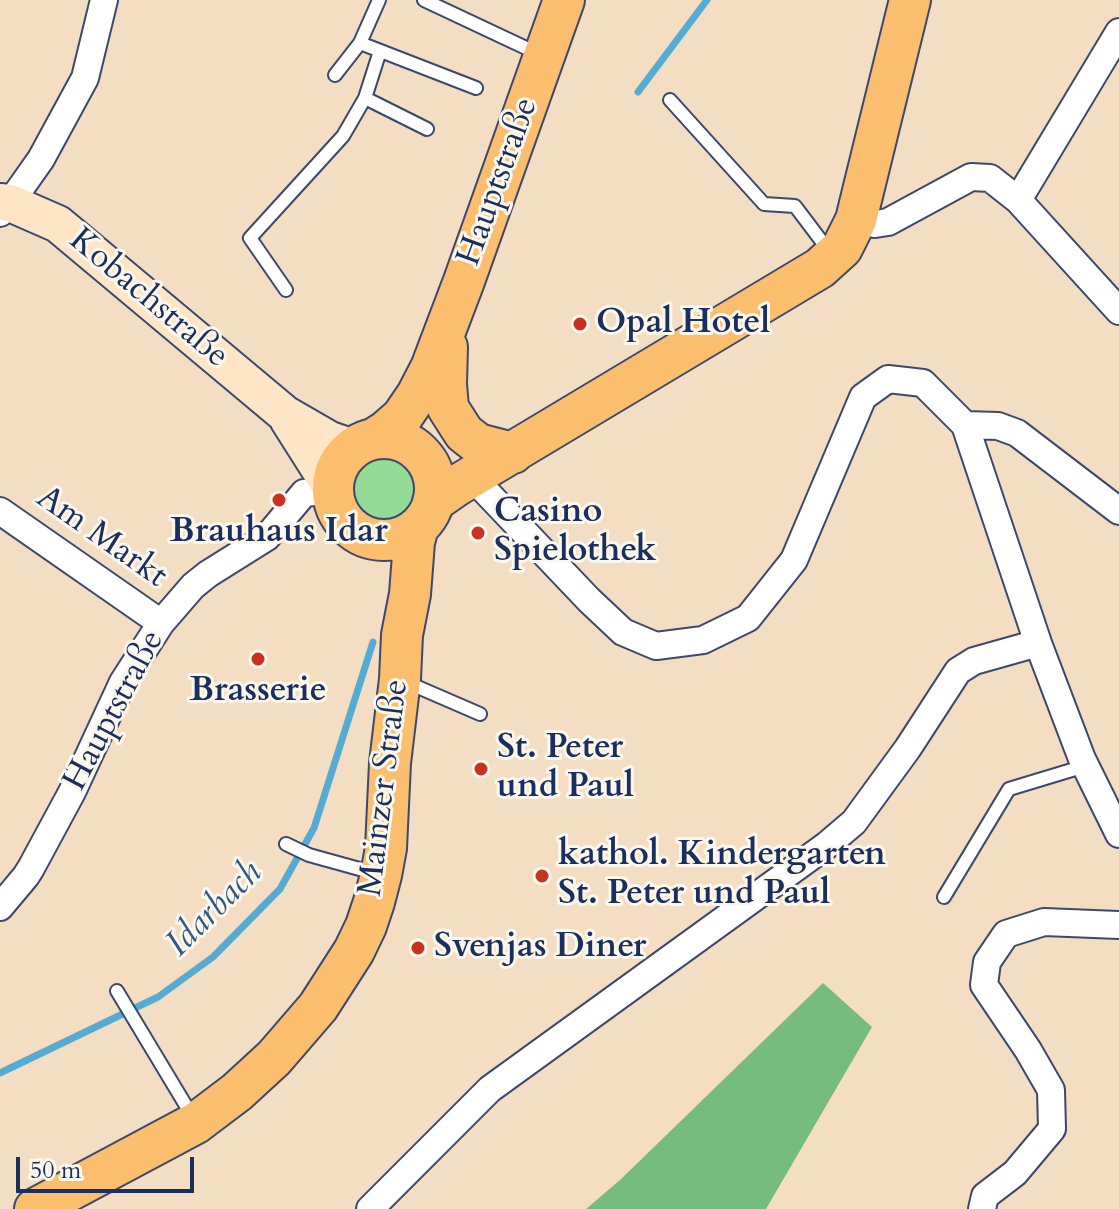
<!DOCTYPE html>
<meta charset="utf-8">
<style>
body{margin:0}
#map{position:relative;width:1119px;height:1209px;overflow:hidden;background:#f4dec3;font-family:Cardo,serif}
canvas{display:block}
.scale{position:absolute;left:16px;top:1157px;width:178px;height:36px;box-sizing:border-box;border:4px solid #1b2f5e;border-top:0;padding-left:10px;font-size:24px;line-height:28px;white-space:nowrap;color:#1b2f5e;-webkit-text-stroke:6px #fbf7ec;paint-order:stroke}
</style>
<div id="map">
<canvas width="1119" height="1209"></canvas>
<div class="scale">50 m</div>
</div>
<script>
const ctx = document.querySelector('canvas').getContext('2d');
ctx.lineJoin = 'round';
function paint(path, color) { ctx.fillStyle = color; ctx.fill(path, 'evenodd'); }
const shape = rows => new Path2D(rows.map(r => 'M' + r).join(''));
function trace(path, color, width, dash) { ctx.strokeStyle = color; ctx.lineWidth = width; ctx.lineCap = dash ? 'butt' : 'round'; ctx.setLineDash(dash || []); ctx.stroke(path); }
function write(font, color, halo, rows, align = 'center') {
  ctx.font = font + ' Cardo,serif'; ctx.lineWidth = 6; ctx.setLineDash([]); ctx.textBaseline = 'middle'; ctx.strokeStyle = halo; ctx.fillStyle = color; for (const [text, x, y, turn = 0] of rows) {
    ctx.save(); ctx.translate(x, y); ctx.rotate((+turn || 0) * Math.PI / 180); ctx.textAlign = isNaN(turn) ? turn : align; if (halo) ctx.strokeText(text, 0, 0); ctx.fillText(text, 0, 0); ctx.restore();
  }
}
const green = shape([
 '353 487a32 32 0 1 1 64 0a32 32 0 1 1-64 0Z'
]);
const forest = shape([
 [823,983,872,1027,766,1209,586,1209,620,1180]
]);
const stream = shape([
 [638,92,707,0],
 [0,1073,158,997,213,957,280,889,314,828,373,642]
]);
const lane = shape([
 [424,0,541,55],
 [360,43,476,88],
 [335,75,360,43,379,0],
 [365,98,427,129],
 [670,100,764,204,795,206,829,251],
 [286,290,250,238,343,136,365,98,380,51],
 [406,682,480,714],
 [286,844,309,855,374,873],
 [944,897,1009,789,1085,766],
 [117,991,194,1119]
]);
const street = shape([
 [1018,200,1119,32],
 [0,213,10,203,41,159,85,78,104,0],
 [856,220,875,224,888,222,971,177,990,178,1018,200,1119,311],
 [965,425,998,426,1017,433,1119,511],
 [472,477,589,600,623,632,656,646,703,640,748,618,794,560,863,397,888,379,923,383,965,425,1038,643,1082,759,1119,834],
 [0,511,161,623],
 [0,907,26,876,31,868,72,792,123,682,161,623,193,586,208,574,267,537,304,493,333,490],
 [370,1209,490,1089,827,845,854,822,908,748,958,671,974,661,1038,643],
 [982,1209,985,1196,1015,1173,1052,1129,1051,1090,1028,1050,984,985,987,962,1006,934,1044,922,1119,925]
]);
const secondary = shape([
 [0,202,10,203,58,224,285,414,330,440,353,448],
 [288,419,333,490]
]);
const primary = shape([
 [447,347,446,384,448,408,464,433,478,444,513,453],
 '333 489a51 51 0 1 1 102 0a51 51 0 1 1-102 0Z',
 [375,438,386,431,402,417,417,395,431,368,464,281,564,0],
 [433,502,456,486,820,268,842,248,856,220,910,0],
 [35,1209,196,1123,237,1092,274,1058,318,1007,354,951,366,926,374,902,381,875,386,848,390,763,400,679,402,635,410,594,414,542,418,527]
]);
const markers = [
 [580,324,8,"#c8321e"],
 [279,500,8,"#c8321e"],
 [478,533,8,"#c8321e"],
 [258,659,8,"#c8321e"],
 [481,769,8,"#c8321e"],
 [542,876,8,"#c8321e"],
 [418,948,8,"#c8321e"]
];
const streetNames = [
 ["Hauptstraße",499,182,-70],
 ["Kobachstraße",148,299,40],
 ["Am Markt",101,538,35],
 ["Hauptstraße",115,711,-62],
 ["Mainzer Straße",385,788,-83]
];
const poiNames = [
 ["Opal Hotel",596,324],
 ["Casino",494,513],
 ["Spielothek",494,552],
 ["Brauhaus Idar",279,533,"center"],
 ["Brasserie",258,692,"center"],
 ["St. Peter",497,749],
 ["und Paul",497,788],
 ["kathol. Kindergarten",558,856],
 ["St. Peter und Paul",558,895],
 ["Svenjas Diner",434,948]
];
const waterNames = [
 ["Idarbach",215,910,-45]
];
paint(green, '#93db96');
paint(forest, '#76bb7f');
trace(stream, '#56abd2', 7);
trace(lane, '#3c496d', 16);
trace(street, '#3c496d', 30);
trace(secondary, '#3c496d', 40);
trace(primary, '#3c496d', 44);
trace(lane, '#fff', 12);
trace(street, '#fff', 26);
trace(secondary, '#fde5c5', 36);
trace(primary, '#fbbe6e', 40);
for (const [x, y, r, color] of markers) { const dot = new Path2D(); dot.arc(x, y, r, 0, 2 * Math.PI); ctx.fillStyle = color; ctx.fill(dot); trace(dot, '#fbf7ec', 3); }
write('34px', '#1b2f5e', '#fbf7ec', streetNames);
write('bold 34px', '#1b2f5e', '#fbf7ec', poiNames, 'left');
write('italic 36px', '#305a87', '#fbf7ec', waterNames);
</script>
